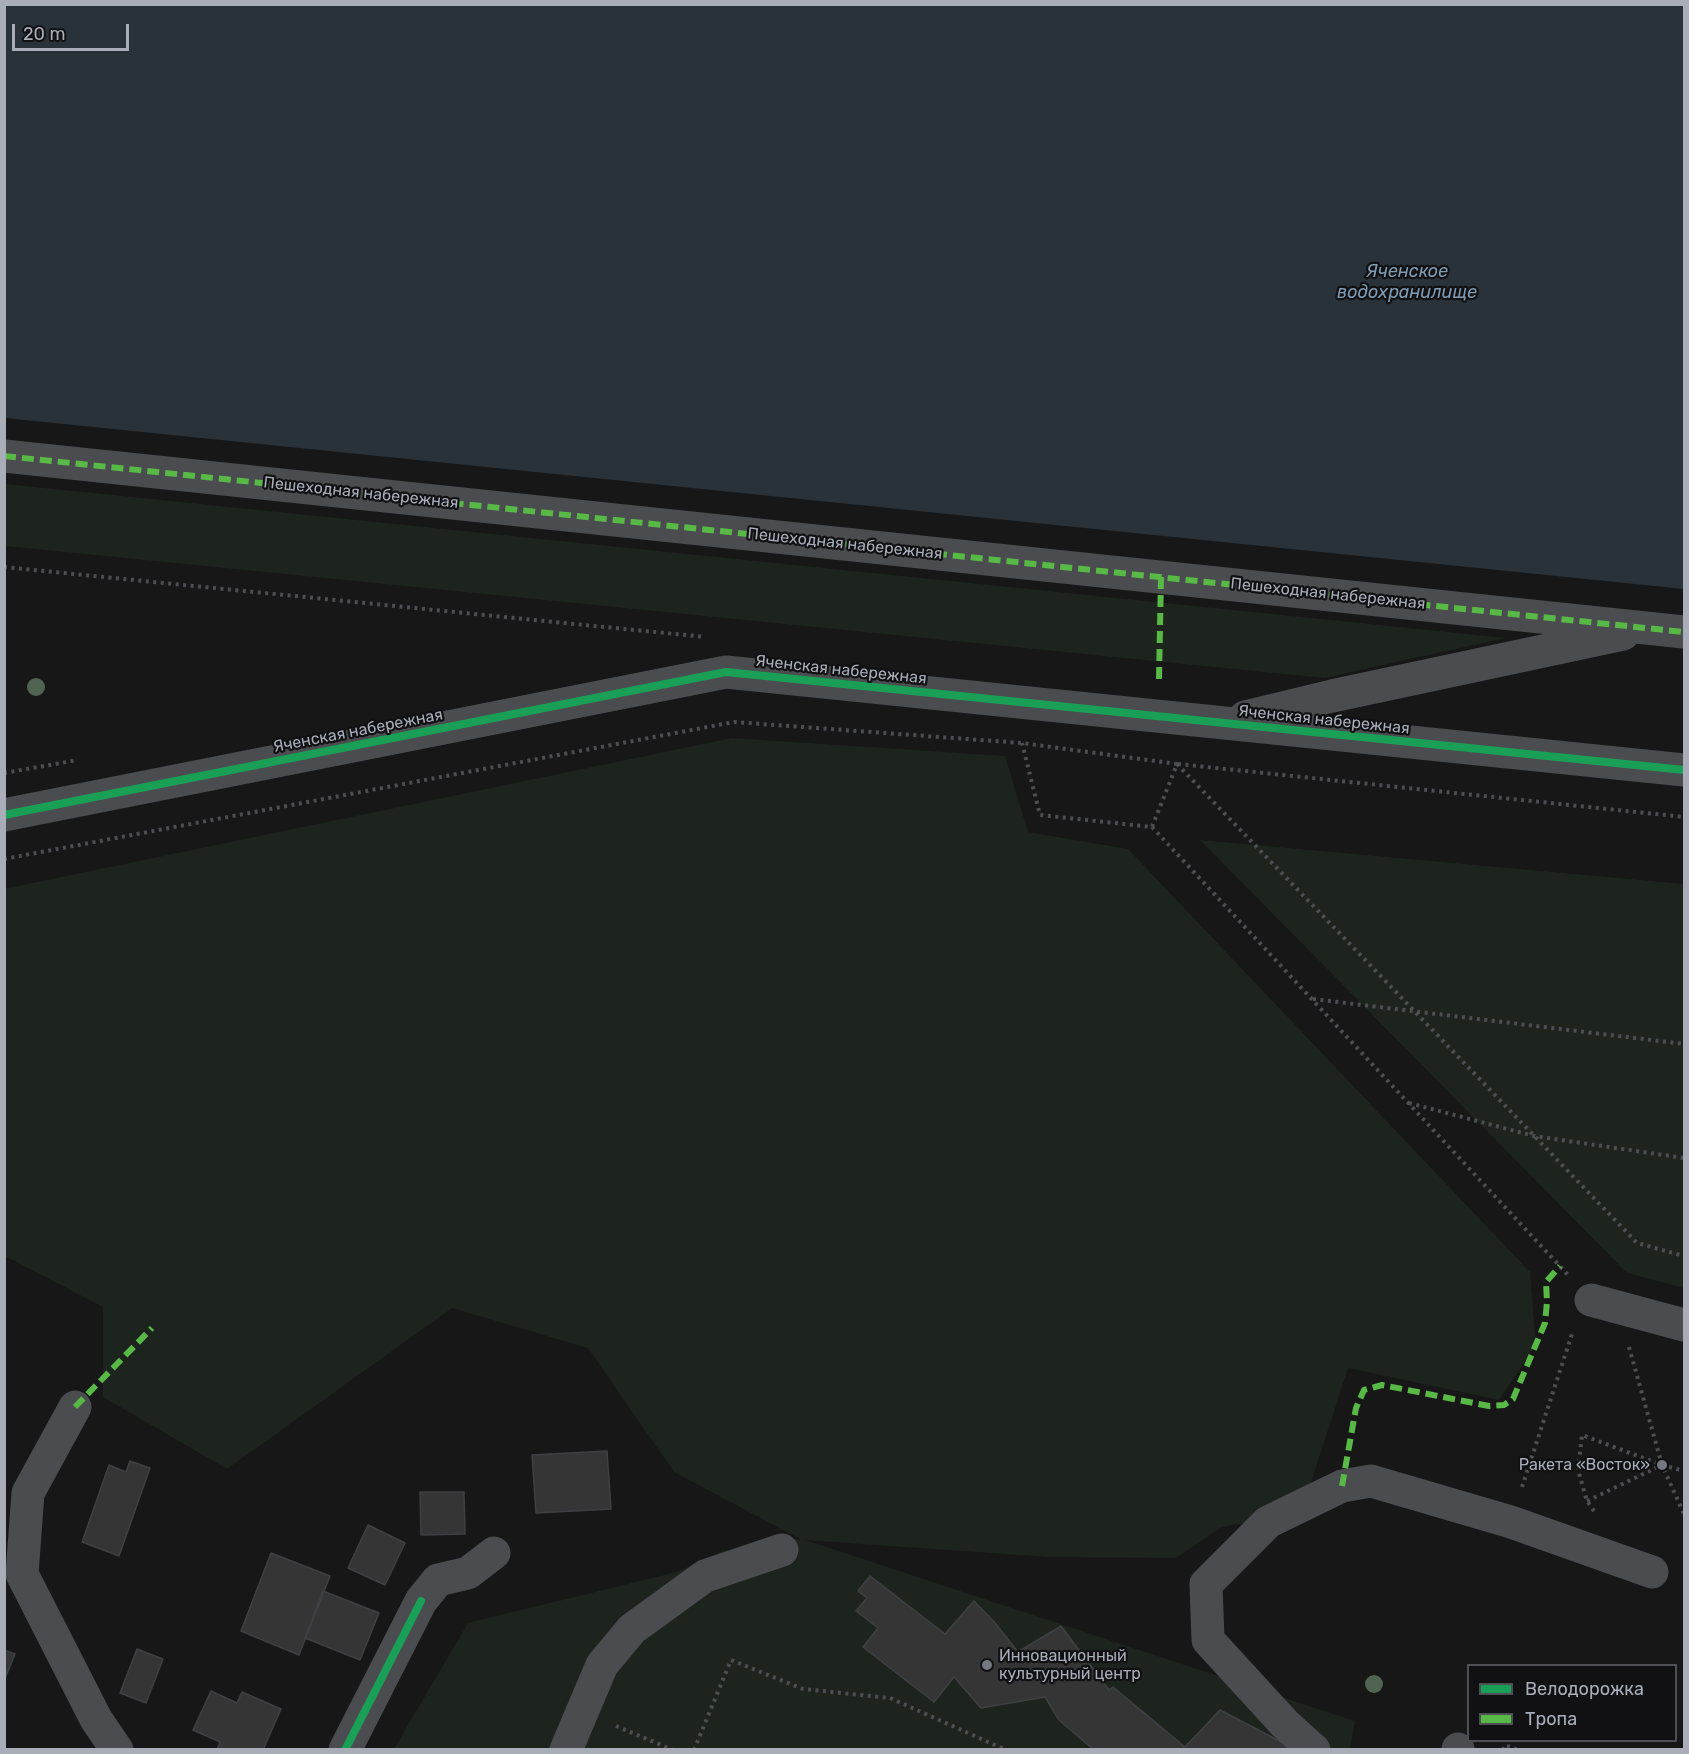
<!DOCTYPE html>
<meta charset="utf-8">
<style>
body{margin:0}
#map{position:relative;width:1689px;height:1754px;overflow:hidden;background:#171717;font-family:Rubik,sans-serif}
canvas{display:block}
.frame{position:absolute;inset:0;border:6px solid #a8adb8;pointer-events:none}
.legend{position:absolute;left:1467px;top:1664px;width:210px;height:78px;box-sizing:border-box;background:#111113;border:2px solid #4d4f55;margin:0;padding:8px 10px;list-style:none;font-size:18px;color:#a8adb8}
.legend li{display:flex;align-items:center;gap:12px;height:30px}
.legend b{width:30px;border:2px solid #4d4f55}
.scale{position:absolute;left:12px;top:24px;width:117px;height:27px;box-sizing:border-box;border:3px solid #a8adb8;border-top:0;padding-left:8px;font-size:18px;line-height:21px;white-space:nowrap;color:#a8adb8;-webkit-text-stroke:4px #111113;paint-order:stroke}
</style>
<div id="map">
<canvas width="1689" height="1754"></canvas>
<div class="frame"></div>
<ul class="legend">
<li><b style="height:8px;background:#1a9f57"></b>Велодорожка</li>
<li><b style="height:8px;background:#58b947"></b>Тропа</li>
</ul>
<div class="scale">20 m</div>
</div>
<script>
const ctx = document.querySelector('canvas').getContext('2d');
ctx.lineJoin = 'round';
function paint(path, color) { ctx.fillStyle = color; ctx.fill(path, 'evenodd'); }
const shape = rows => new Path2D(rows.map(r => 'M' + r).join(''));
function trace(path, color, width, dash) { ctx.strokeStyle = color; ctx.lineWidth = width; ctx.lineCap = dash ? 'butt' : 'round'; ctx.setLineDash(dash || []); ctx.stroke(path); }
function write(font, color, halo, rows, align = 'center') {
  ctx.font = font + ' Rubik,sans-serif'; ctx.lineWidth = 4.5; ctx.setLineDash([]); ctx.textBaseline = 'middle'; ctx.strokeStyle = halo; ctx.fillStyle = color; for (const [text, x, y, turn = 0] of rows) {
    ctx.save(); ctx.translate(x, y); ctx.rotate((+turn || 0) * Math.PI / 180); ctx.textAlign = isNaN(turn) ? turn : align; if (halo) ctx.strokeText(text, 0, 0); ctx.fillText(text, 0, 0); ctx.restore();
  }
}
const green = shape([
 [5,484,1506,638,1324,678,5,546],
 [732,738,1005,756,1028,832,1128,849,1530,1272,1536,1345,1499,1400,1348,1368,1301,1513,1222,1527,1176,1558,1049,1557,805,1540,1355,1721,1350,1749,394,1749,468,1623,677,1572,723,1551,800,1539,674,1472,588,1348,452,1308,227,1469,103,1397,103,1307,5,1256,4,889],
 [1200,840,1684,884,1684,1288,1627,1273]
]);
const water = shape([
 [5,4,1684,5,1684,589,5,418]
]);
const building = shape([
 [607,1451,611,1509,536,1513,532,1455,607,1451],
 [130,1461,150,1468,119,1556,82,1542,109,1465,126,1472,130,1461],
 [420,1492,464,1492,465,1534,421,1535,420,1492],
 [368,1525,405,1543,385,1585,348,1568,368,1525],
 [271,1553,330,1576,299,1655,241,1631,271,1553],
 [870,1576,945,1634,974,1601,995,1623,1018,1652,1061,1626,1109,1690,1113,1687,1185,1747,1220,1710,1289,1746,1285,1750,1094,1750,1059,1720,1045,1697,981,1708,954,1677,934,1702,863,1647,878,1628,856,1611,867,1598,858,1591,870,1576],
 [323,1591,379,1613,360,1660,305,1638,323,1591],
 [137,1649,163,1659,146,1703,120,1693,137,1649],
 [4,1650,15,1654,4,1681,4,1650],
 [211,1691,237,1703,242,1692,281,1709,263,1750,217,1750,220,1742,193,1730,211,1691]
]);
const path = shape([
 [4,567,705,637],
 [1177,764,1637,1243,1684,1256],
 [1178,764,1684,817],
 [4,773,78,760],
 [1152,827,1568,1275],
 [4,859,734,722,1022,743,1177,764,1152,827,1040,815,1022,743],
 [1313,999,1684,1044],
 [1409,1103,1534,1136,1684,1158],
 [1629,1347,1662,1465,1684,1514],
 [1522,1487,1573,1331],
 [1587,1501,1662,1465],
 [1594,1511,1587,1501,1578,1470,1582,1435,1662,1465,1684,1471],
 [616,1726,673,1750],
 [694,1750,731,1660,803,1689,890,1698,1006,1750],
 [1503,1750,1505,1745,1518,1750]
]);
const minor = shape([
 [4,456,1684,632],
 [1245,717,1332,696,1623,634],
 [4,815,726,672,1684,770],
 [1591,1300,1684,1325],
 [75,1407,28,1493,22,1574,96,1719,117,1750],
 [1458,1749,1458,1750],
 [345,1750,421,1601,438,1580,468,1573,494,1553],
 [566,1750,602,1665,632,1629,705,1576,782,1550],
 [1314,1750,1285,1724,1208,1640,1206,1584,1268,1522,1342,1486,1371,1481,1511,1522,1652,1572]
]);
const quiet = shape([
 [4,456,1684,632],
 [1159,679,1161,577],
 [75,1407,152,1328],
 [1342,1486,1356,1408,1364,1390,1382,1385,1489,1406,1504,1405,1513,1399,1545,1323,1547,1302,1546,1282,1560,1266]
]);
const cycleway = shape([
 [4,815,726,672,1684,770],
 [345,1750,421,1601]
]);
const trees = [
 [36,687],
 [1374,1684]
];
const markers = [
 [1662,1465,6,"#757880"],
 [987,1665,6,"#757880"]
];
const streetNames = [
 ["Пешеходная набережная",361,493,6],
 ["Пешеходная набережная",845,544,6],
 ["Пешеходная набережная",1328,594,6],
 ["Яченская набережная",841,670,6],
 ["Яченская набережная",1324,720,6],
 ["Яченская набережная",358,731,-11]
];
const poiNames = [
 ["Ракета «Восток»",1650,1465],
 ["Инновационный",999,1656,"left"],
 ["культурный центр",999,1674,"left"]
];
const waterNames = [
 ["Яченское",1407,272],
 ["водохранилище",1407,293]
];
paint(green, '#1d241e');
paint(water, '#2a3239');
paint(building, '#353536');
trace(building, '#3f4043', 1.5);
trace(path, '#4d4e52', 4, [3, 4.5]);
trace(minor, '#4b4c50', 33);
trace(quiet, '#58b947', 6, [12, 6]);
trace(cycleway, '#1a9f57', 8);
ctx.fillStyle = '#506451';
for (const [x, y] of trees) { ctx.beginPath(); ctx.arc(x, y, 9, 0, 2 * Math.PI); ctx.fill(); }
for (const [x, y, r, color] of markers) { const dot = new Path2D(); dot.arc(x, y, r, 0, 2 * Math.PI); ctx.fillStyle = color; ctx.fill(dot); trace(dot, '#111113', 2); }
write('16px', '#a8adb8', '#111113', streetNames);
write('16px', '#a8adb8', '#111113', poiNames, 'right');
write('italic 18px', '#7f9bb3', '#111113', waterNames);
</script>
